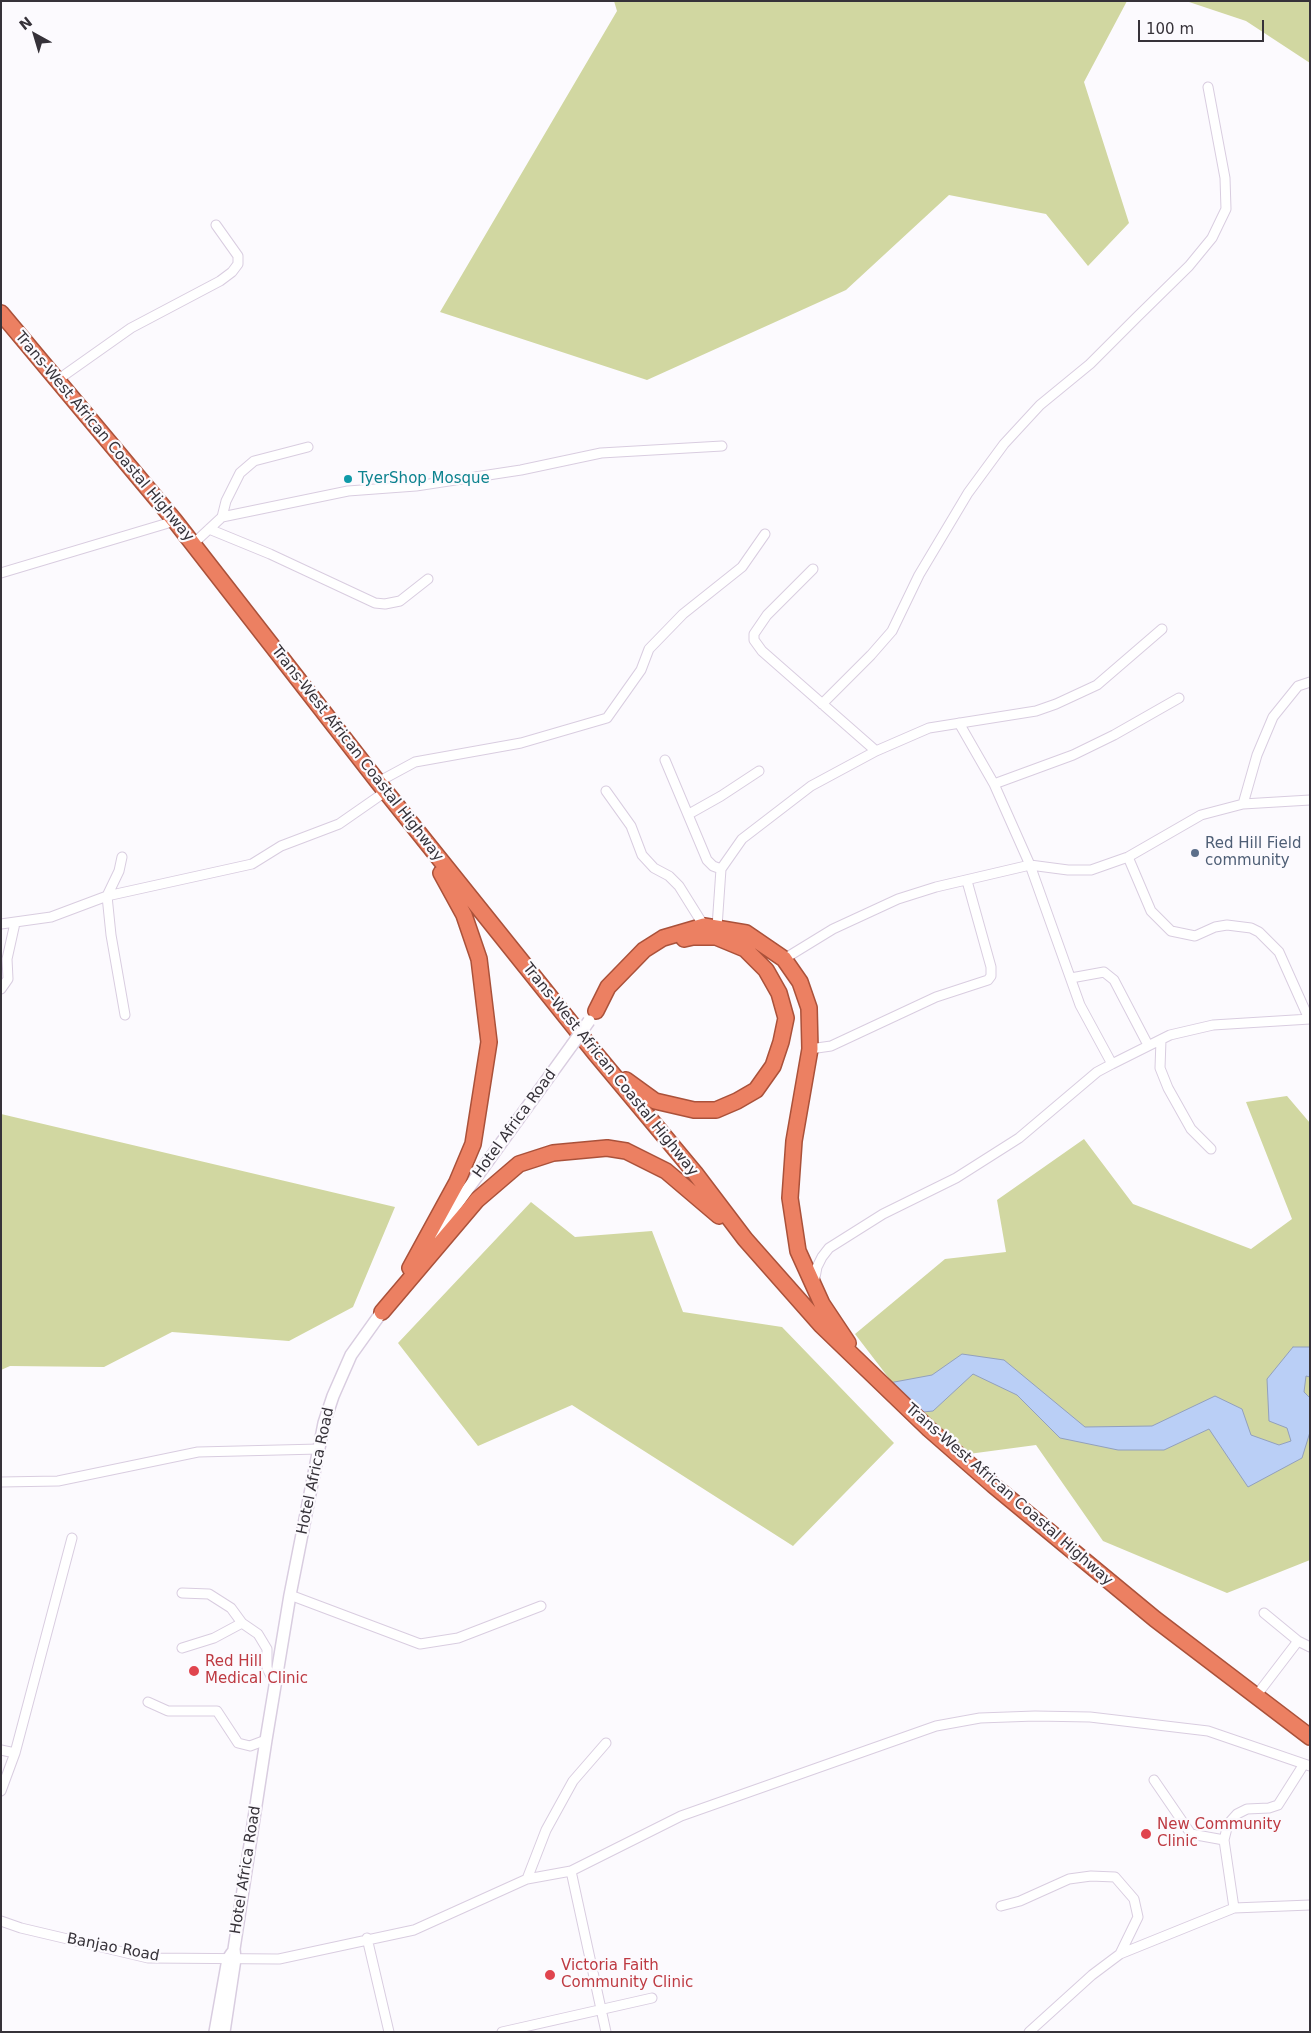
<!DOCTYPE html>
<style>
body{margin:0}
#map{position:relative;width:1311px;height:2033px;overflow:hidden;background:#fcfafe;font-family:"DejaVu Sans",sans-serif}
canvas{display:block}
.frame{position:absolute;inset:0;border:2px solid #363239;pointer-events:none}
.north{position:absolute;left:10px;top:10px;width:50px;height:50px;-webkit-text-stroke:4px #fcfafe;paint-order:stroke;rotate:321deg;font-size:14px;font-weight:700;line-height:20px;text-align:center;color:#363239}
.north::after{content:'';display:block;margin:auto;width:18px;height:22px;background:#363239;clip-path:polygon(50% 0,100% 100%,50% 72%,0 100%)}
.scale{position:absolute;left:1138px;top:20px;width:126px;height:22px;box-sizing:border-box;border:2px solid #363239;border-top:0;padding-left:6px;font-size:15px;line-height:18px;white-space:nowrap;color:#363239;-webkit-text-stroke:4px #fcfafe;paint-order:stroke}
</style>
<div id="map">
<canvas width="1311" height="2033"></canvas>
<div class="frame"></div>
<div class="north">N</div>
<div class="scale">100 m</div>
</div>
<script>
const ctx = document.querySelector('canvas').getContext('2d');
ctx.lineJoin = 'round';
function paint(path, color) { ctx.fillStyle = color; ctx.fill(path, 'evenodd'); }
const shape = rows => new Path2D(rows.map(r => 'M' + r).join(''));
function trace(path, color, width, dash) { ctx.strokeStyle = color; ctx.lineWidth = width; ctx.lineCap = dash ? 'butt' : 'round'; ctx.setLineDash(dash || []); ctx.stroke(path); }
function write(font, color, halo, rows, align = 'center') {
  ctx.font = font + ' "DejaVu Sans",sans-serif'; ctx.lineWidth = 4.5; ctx.setLineDash([]); ctx.textBaseline = 'middle'; ctx.strokeStyle = halo; ctx.fillStyle = color; for (const [text, x, y, turn = 0] of rows) {
    ctx.save(); ctx.translate(x, y); ctx.rotate((+turn || 0) * Math.PI / 180); ctx.textAlign = isNaN(turn) ? turn : align; if (halo) ctx.strokeText(text, 0, 0); ctx.fillText(text, 0, 0); ctx.restore();
  }
}
const green = shape([
 [614,1,1127,1,1084,82,1129,223,1088,266,1046,214,949,195,846,290,647,380,440,312,617,11],
 [1186,1,1310,1,1310,63,1246,21],
 [1287,1096,1310,1123,1310,1560,1227,1593,1103,1541,1036,1445,961,1455,921,1420,855,1334,945,1259,1006,1252,997,1200,1084,1139,1133,1204,1251,1249,1292,1219,1246,1102],
 [1,1114,395,1207,353,1307,289,1341,172,1332,104,1367,10,1366,1,1370],
 [531,1202,575,1237,652,1231,683,1312,782,1327,894,1443,793,1546,572,1405,478,1446,398,1343]
]);
const water = shape([
 [1293,1347,1310,1347,1310,1377,1306,1376,1304,1392,1310,1398,1310,1432,1302,1458,1248,1487,1209,1429,1164,1450,1118,1450,1060,1438,1017,1395,973,1374,933,1411,913,1413,889,1383,932,1375,962,1354,1004,1360,1085,1427,1152,1426,1215,1396,1242,1409,1251,1435,1279,1445,1291,1441,1287,1428,1269,1421,1267,1379,1293,1347]
]);
const minor = shape([
 [56,381,131,328,220,281,232,272,238,264,238,256,216,225],
 [222,517,348,491,416,486,521,470,601,453,722,446],
 [209,529,270,554,375,603,385,604,400,601,428,579],
 [193,544,222,517,226,501,240,473,254,461,308,447],
 [813,569,767,615,754,634,754,640,762,651,876,751],
 [1,573,175,521],
 [822,704,871,655,892,631,919,575,968,493,1004,444,1040,405,1090,364,1137,317,1189,266,1212,238,1226,209,1225,178,1208,87],
 [959,723,994,784,1030,865,1080,1005,1112,1064],
 [665,760,707,860,713,866,721,869],
 [378,782,415,762,521,743,607,718,641,670,649,649,683,614,742,567,765,534],
 [994,784,1073,755,1114,735,1179,698],
 [606,791,631,826,642,855,654,868,669,876,679,886,704,926],
 [1243,804,1257,755,1273,717,1298,686,1310,682],
 [689,814,721,796,759,771],
 [1128,857,1151,911,1171,931,1195,936,1215,927,1227,925,1251,928,1259,932,1279,952,1309,1019],
 [1,924,51,917,107,896,119,871,122,857],
 [717,927,721,869,742,839,811,786,876,751,929,728,1036,711,1056,704,1097,685,1162,629],
 [784,959,833,929,898,899,936,887,1030,865,1068,870,1091,870,1128,857,1201,815,1243,804,1310,800],
 [1071,978,1104,972,1114,980,1148,1045],
 [1,989,8,979,7,959,15,923],
 [125,1015,111,935,107,896,252,864,281,846,339,824,385,792],
 [1161,1040,1160,1068,1168,1088,1191,1129,1211,1149],
 [810,1049,831,1046,936,997,988,980,991,976,991,967,967,881],
 [814,1283,817,1267,822,1257,829,1248,883,1214,956,1178,1019,1138,1097,1072,1112,1064,1170,1035,1213,1025,1310,1019],
 [1,1482,58,1481,198,1452,319,1449],
 [182,1593,209,1594,231,1608,242,1623],
 [290,1595,420,1644,458,1638,541,1606],
 [1264,1613,1298,1641,1310,1647],
 [182,1648,214,1638,242,1623,258,1634,267,1649,267,1668,275,1684],
 [1256,1696,1298,1641],
 [148,1702,168,1711,217,1711,238,1743,250,1746,266,1740],
 [1,1750,15,1753],
 [1154,1780,1191,1834,1224,1840],
 [1,1791,15,1753,72,1538],
 [571,1871,606,2032],
 [527,1879,546,1830,573,1781,606,1743],
 [1001,1906,1020,1901,1069,1879,1091,1876,1115,1877,1134,1899,1138,1917,1120,1954],
 [1234,1908,1224,1840,1228,1824,1237,1814,1247,1809,1269,1808,1278,1805,1304,1764],
 [1,1921,21,1928,148,1958,279,1959,414,1930,527,1879,571,1871,681,1816,936,1726,980,1718,1035,1716,1090,1717,1208,1731,1310,1766],
 [367,1938,389,2032],
 [502,2032,652,1998],
 [1029,2032,1092,1975,1120,1954,1234,1908,1310,1905]
]);
const tertiary = shape([
 [436,1233,572,1045],
 [215,2032,228,1959,232,1953],
 [224,2032,235,1959,234,1949,266,1740,290,1595,324,1423,333,1396,351,1355,386,1306]
]);
const trunk = shape([
 [1,313,175,521,378,782,595,1053,695,1173,745,1239,821,1325,929,1429,993,1485,1155,1619,1310,1737],
 [596,1011,608,987,644,950,663,938,704,926,746,933,784,959,800,982,809,1008,810,1049,794,1141,790,1198,798,1251,822,1304,848,1343],
 [626,1080,655,1101,694,1110,716,1110,737,1101,756,1090,773,1066,781,1042,786,1018,779,993,766,970,745,949,716,937,693,937,684,939],
 [410,1268,457,1182,473,1144,489,1042,479,959,464,915,441,873],
 [382,1312,477,1200,519,1164,553,1153,607,1148,626,1151,666,1171,719,1216]
]);
const tertiaryBridge = shape([
 [572,1045,589,1021]
]);
const markers = [
 [348,479,5,"#0f9aa8"],
 [1195,853,5,"#5c6f8a"],
 [194,1671,6,"#e0444e"],
 [1146,1834,6,"#e0444e"],
 [550,1975,6,"#e0444e"]
];
const streetNames = [
 ["Trans-West African Coastal Highway",104,437,50],
 ["Trans-West African Coastal Highway",357,754,52],
 ["Trans-West African Coastal Highway",610,1070,51],
 ["Hotel Africa Road",515,1124,-54],
 ["Hotel Africa Road",316,1471,-78],
 ["Trans-West African Coastal Highway",1009,1495,41],
 ["Hotel Africa Road",246,1870,-81],
 ["Banjao Road",113,1948,11]
];
const cultureNames = [
 ["TyerShop Mosque",358,479]
];
const serviceNames = [
 ["Red Hill Field",1205,844],
 ["community",1205,861]
];
const healthNames = [
 ["Red Hill",205,1662],
 ["Medical Clinic",205,1679],
 ["New Community",1157,1825],
 ["Clinic",1157,1842],
 ["Victoria Faith",561,1966],
 ["Community Clinic",561,1983]
];
paint(green, '#d1d7a1');
paint(water, '#bacff6');
trace(water, '#92a0bd', 1);
trace(minor, '#d9cde0', 11);
trace(tertiary, '#d9cde0', 14);
trace(trunk, '#aa513a', 18);
trace(minor, '#fff', 9);
trace(tertiary, '#fff', 11);
trace(trunk, '#ec8062', 15);
trace(tertiaryBridge, '#d9cde0', 14, []);
trace(tertiaryBridge, '#fff', 11);
for (const [x, y, r, color] of markers) { const dot = new Path2D(); dot.arc(x, y, r, 0, 2 * Math.PI); ctx.fillStyle = color; ctx.fill(dot); trace(dot, '#fcfafe', 2); }
write('15px', '#363239', '#fcfafe', streetNames);
write('15px', '#0d838f', '#fcfafe', cultureNames, 'left');
write('15px', '#4e5e75', '#fcfafe', serviceNames, 'left');
write('15px', '#be3a42', '#fcfafe', healthNames, 'left');
</script>
